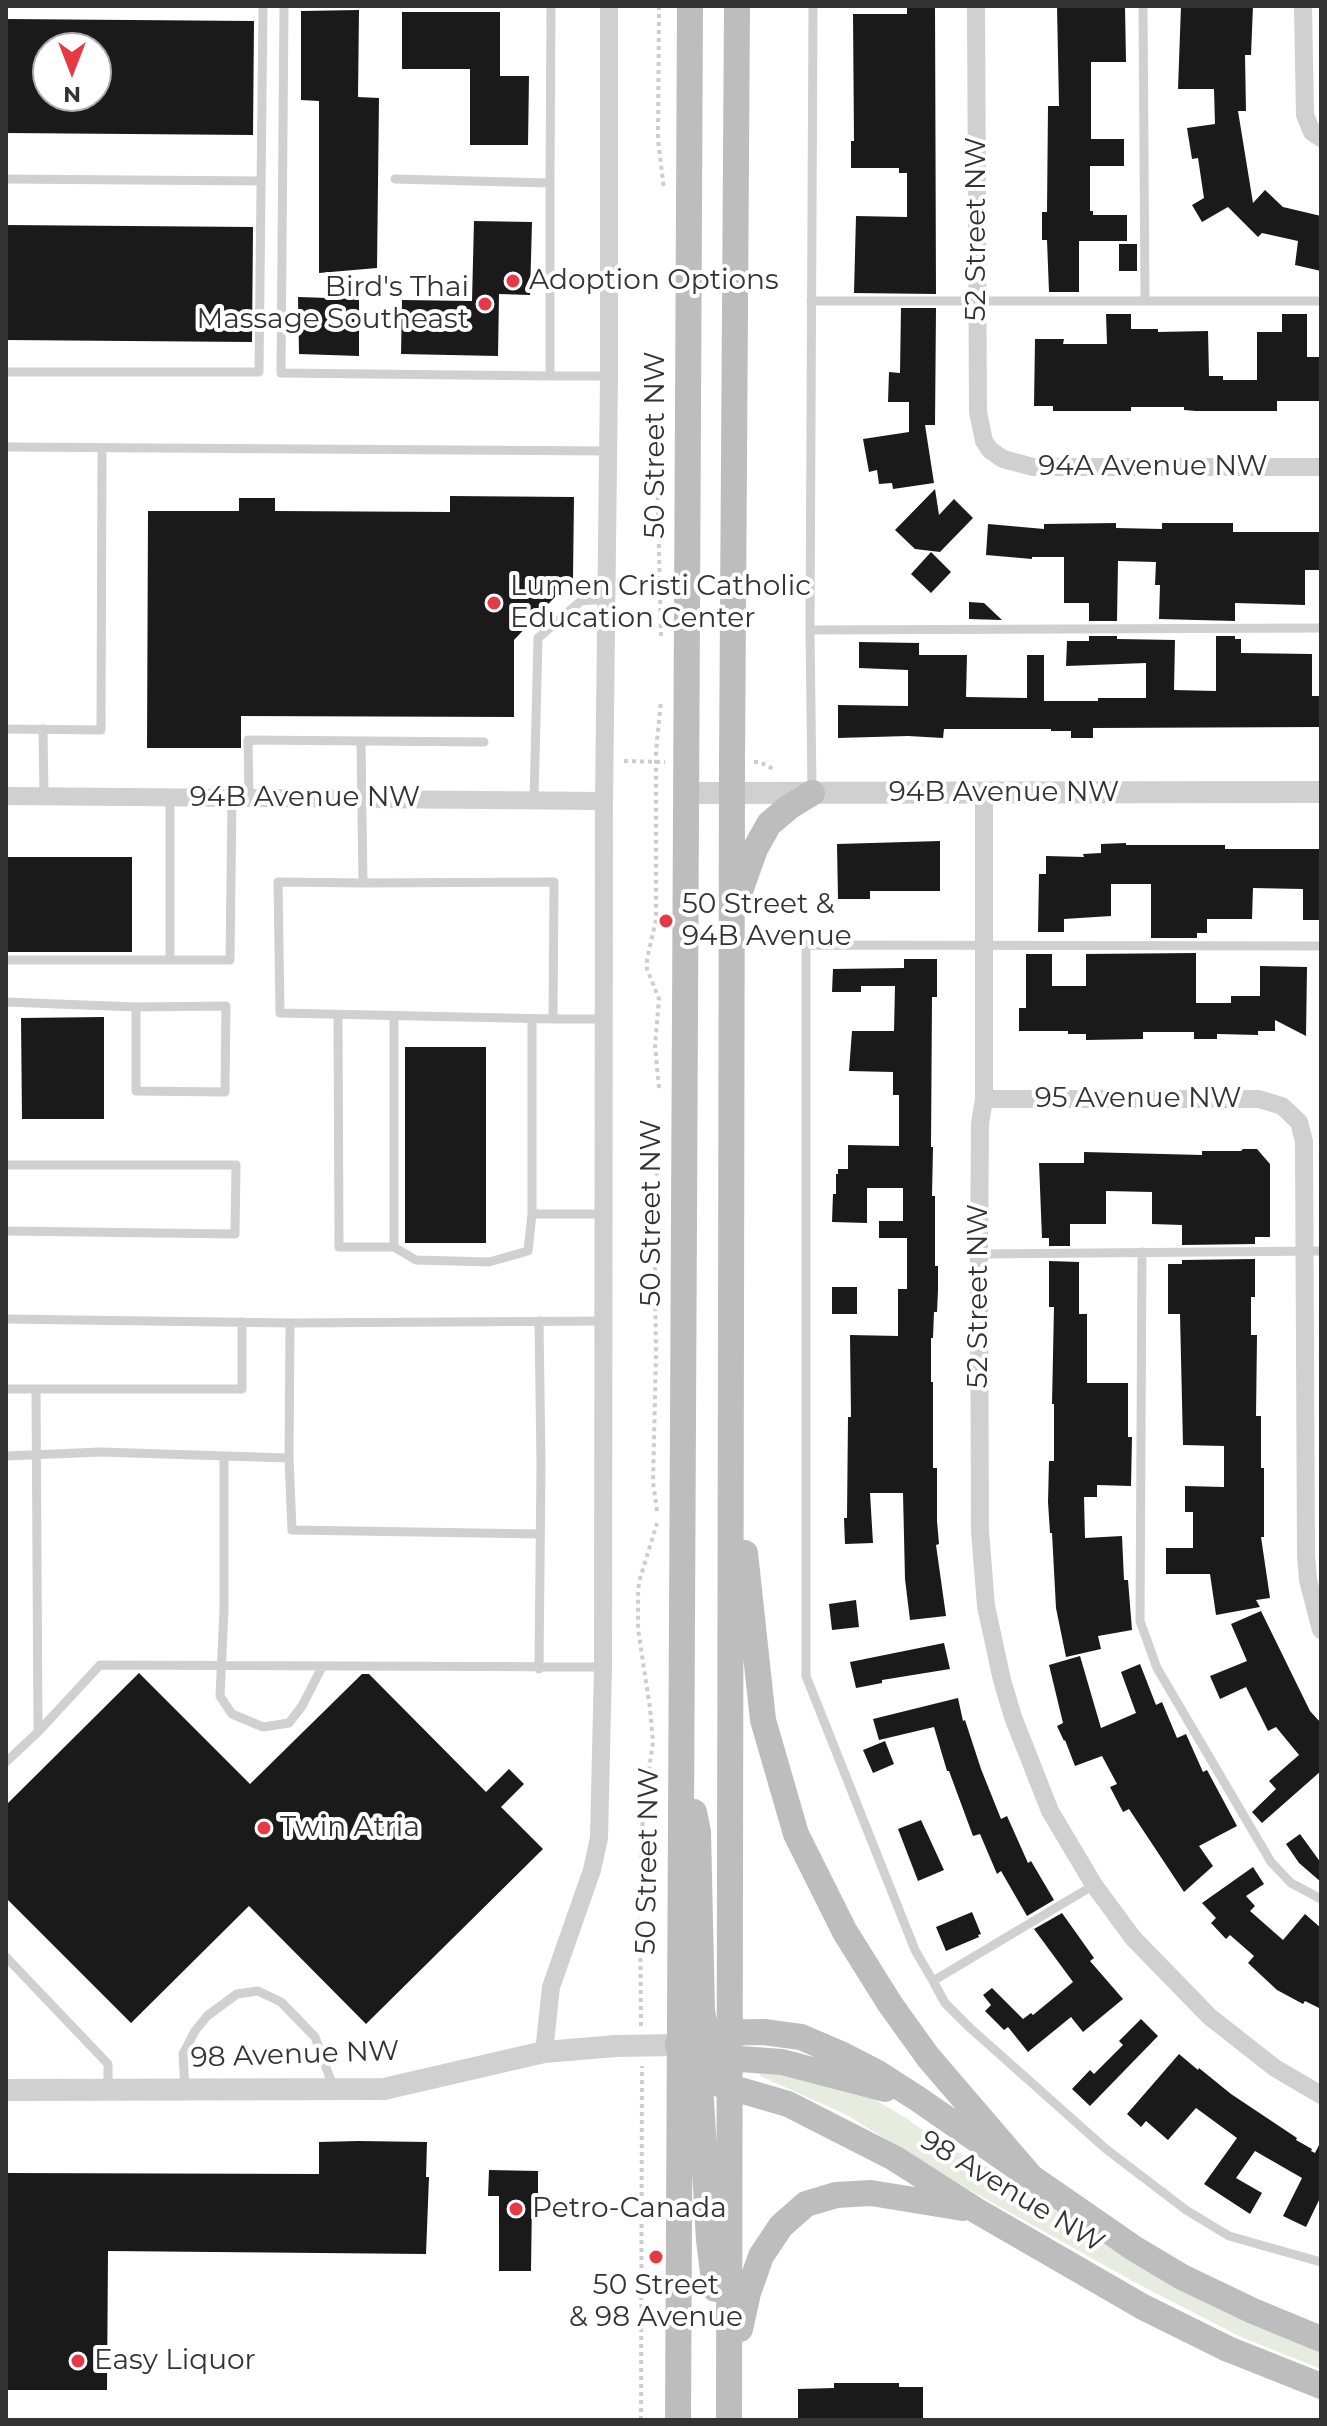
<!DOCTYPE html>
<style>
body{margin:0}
#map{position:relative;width:1327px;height:2426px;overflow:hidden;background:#fff;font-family:Montserrat,sans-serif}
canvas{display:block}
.frame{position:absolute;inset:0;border:8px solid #333;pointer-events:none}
.north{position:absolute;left:32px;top:32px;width:80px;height:80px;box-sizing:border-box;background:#fff;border:2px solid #adadad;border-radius:50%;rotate:180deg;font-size:22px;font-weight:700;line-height:32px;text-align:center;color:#333}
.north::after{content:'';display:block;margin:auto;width:28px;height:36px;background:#e63946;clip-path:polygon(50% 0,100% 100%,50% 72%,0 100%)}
</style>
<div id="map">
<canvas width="1327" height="2426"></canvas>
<div class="frame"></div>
<div class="north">N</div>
</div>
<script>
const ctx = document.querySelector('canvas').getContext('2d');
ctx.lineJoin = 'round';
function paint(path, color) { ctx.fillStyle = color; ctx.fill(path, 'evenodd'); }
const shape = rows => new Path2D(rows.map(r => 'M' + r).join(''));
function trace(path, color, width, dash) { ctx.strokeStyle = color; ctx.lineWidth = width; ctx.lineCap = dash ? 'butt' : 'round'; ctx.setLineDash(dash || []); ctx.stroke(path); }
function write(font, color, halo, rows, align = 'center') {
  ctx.font = font + ' Montserrat,sans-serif'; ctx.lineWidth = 8; ctx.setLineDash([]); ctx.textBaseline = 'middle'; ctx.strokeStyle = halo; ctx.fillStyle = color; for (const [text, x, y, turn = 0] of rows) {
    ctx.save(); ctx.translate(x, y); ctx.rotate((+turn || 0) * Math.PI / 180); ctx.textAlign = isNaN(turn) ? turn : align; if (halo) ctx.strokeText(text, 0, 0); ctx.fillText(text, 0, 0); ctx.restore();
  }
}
const green = shape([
 [762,2069,853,2087,906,2118,945,2146,984,2165,1118,2251,1321,2350,1321,2369,1239,2336,1138,2284,966,2188,845,2114,760,2076]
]);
const building = shape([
 [907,6,935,6,936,294,854,293,856,216,907,217,907,173,899,173,899,168,851,168,851,141,854,141,853,14,907,14],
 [1057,6,1125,6,1126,62,1091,62,1091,139,1124,139,1124,166,1090,166,1090,211,1093,211,1093,215,1127,215,1127,241,1079,241,1079,292,1049,292,1047,240,1042,240,1042,212,1047,212,1048,106,1059,106],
 [1181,6,1253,6,1251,55,1245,55,1246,111,1238,111,1253,203,1265,190,1283,207,1321,216,1321,271,1295,265,1298,241,1262,233,1258,237,1228,207,1202,222,1192,205,1204,198,1198,158,1192,159,1187,128,1215,124,1214,89,1178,89],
 [359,10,358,97,379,98,377,268,319,273,319,101,301,100,301,11],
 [402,12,500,12,500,76,529,76,528,145,470,145,470,69,402,69],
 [6,19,254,21,253,135,6,133],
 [48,48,96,48,96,96,48,96],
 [474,221,532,222,530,295,499,294,498,356,401,354,402,300,472,301],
 [6,225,253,227,252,342,6,340],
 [1119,244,1137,244,1137,271,1119,271],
 [298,297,359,299,359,356,299,354],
 [901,308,936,308,935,425,925,425,934,483,893,489,892,483,879,484,877,470,869,472,863,439,909,432,909,402,888,402,889,372,900,373],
 [1106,314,1131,314,1131,329,1158,329,1158,332,1208,331,1209,376,1223,376,1223,380,1257,380,1257,332,1282,332,1282,314,1307,314,1307,357,1320,357,1321,401,1277,401,1277,411,1196,411,1184,410,1184,407,1131,407,1131,411,1053,411,1053,406,1034,406,1035,339,1064,339,1063,344,1107,344],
 [935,489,939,515,954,499,973,518,940,552,915,549,895,530],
 [450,496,574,497,573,578,514,640,514,717,241,716,241,748,147,748,148,511,239,511,239,498,275,498,275,511,450,512],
 [1116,523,1116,528,1162,529,1162,523,1233,523,1233,532,1321,532,1321,570,1305,570,1305,605,1235,603,1235,621,1159,619,1160,585,1155,585,1156,562,1118,561,1117,621,1089,621,1089,603,1064,603,1064,557,1032,557,1032,559,986,555,988,524,1044,529,1044,524],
 [931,552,951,572,931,593,911,574],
 [969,602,984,603,1002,620,969,619],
 [1089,636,1117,636,1117,639,1175,640,1174,690,1216,691,1216,636,1235,636,1235,639,1241,639,1241,653,1312,654,1312,696,1321,696,1321,727,1093,728,1093,738,1071,738,1071,731,1051,731,1051,729,944,729,943,738,908,736,838,738,838,705,908,706,908,670,859,668,859,642,919,643,919,655,967,655,966,697,1027,698,1027,655,1044,655,1044,701,1098,701,1098,698,1146,698,1146,663,1066,666,1067,641,1089,641],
 [940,841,940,891,870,891,870,899,838,899,837,844],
 [1126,843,1126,845,1225,845,1225,849,1321,849,1321,920,1303,920,1303,889,1253,888,1252,919,1207,919,1207,933,1197,933,1197,938,1151,938,1151,884,1111,884,1111,916,1064,919,1064,932,1038,932,1039,874,1046,874,1046,856,1084,857,1083,854,1101,853,1101,844],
 [6,857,132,857,132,952,6,952],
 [1196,953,1196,1003,1231,1003,1231,996,1260,996,1260,966,1307,967,1306,1036,1275,1020,1275,1031,1258,1031,1258,1035,1217,1034,1217,1039,1194,1039,1194,1032,1143,1032,1143,1039,1086,1040,1086,1034,1068,1034,1068,1031,1019,1031,1019,1008,1026,1008,1026,954,1052,954,1052,986,1086,986,1086,954],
 [904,959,937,959,937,997,932,997,931,1147,933,1147,932,1196,935,1196,935,1266,938,1266,938,1290,937,1312,934,1312,933,1338,931,1338,931,1382,933,1382,933,1468,937,1468,937,1521,939,1544,936,1545,946,1616,910,1620,905,1579,903,1493,870,1493,873,1543,845,1544,844,1518,847,1518,848,1417,851,1417,850,1335,898,1336,898,1289,907,1289,907,1238,879,1238,879,1221,903,1221,903,1188,867,1188,867,1223,832,1222,833,1194,836,1194,836,1174,838,1174,838,1169,848,1169,848,1145,899,1146,899,1095,893,1095,893,1072,849,1071,852,1031,894,1031,895,986,861,986,861,992,832,992,833,969,904,968],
 [104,1017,104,1119,22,1119,21,1018],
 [405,1047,486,1047,486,1243,405,1243],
 [1243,1149,1257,1149,1270,1164,1270,1237,1255,1237,1255,1244,1182,1245,1182,1225,1152,1224,1152,1192,1106,1191,1106,1224,1070,1224,1070,1246,1049,1246,1049,1238,1042,1238,1039,1163,1084,1163,1084,1152,1202,1155,1202,1151,1241,1151],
 [1255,1259,1255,1297,1251,1297,1251,1335,1257,1335,1256,1416,1261,1416,1261,1468,1264,1468,1264,1537,1261,1537,1270,1598,1256,1600,1260,1607,1216,1615,1210,1574,1166,1574,1166,1548,1193,1548,1193,1512,1185,1512,1185,1486,1224,1487,1224,1446,1183,1445,1180,1314,1168,1314,1168,1264,1182,1264,1182,1260],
 [1049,1261,1079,1262,1079,1314,1087,1314,1087,1383,1128,1383,1128,1437,1132,1437,1131,1486,1097,1485,1097,1497,1084,1497,1085,1538,1122,1536,1124,1580,1128,1580,1132,1630,1098,1636,1101,1649,1066,1657,1056,1608,1052,1533,1050,1533,1048,1502,1049,1461,1054,1461,1054,1404,1052,1404,1054,1307,1049,1307],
 [832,1287,857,1287,857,1314,832,1314],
 [856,1600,859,1627,832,1630,829,1604],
 [1261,1611,1310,1711,1321,1723,1321,1771,1262,1823,1252,1812,1276,1789,1269,1781,1299,1755,1276,1727,1268,1731,1246,1687,1220,1699,1210,1676,1247,1661,1231,1624],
 [944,1643,950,1669,882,1680,882,1683,856,1688,850,1662],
 [1080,1656,1101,1728,1136,1713,1121,1672,1140,1664,1156,1705,1162,1702,1177,1738,1186,1734,1203,1772,1207,1770,1237,1826,1199,1846,1213,1866,1184,1892,1129,1809,1123,1812,1110,1787,1117,1784,1102,1756,1075,1766,1065,1740,1064,1741,1057,1726,1063,1723,1049,1665],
 [139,1673,250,1784,362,1674,369,1674,486,1792,509,1769,524,1784,501,1807,543,1849,366,2024,249,1906,131,2023,6,1898,6,1805],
 [958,1698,963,1721,965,1720,981,1769,1001,1819,1007,1816,1028,1863,1031,1861,1054,1900,1027,1916,1001,1871,997,1874,980,1834,973,1836,949,1771,947,1771,934,1727,879,1740,873,1719],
 [885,1741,894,1764,873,1773,863,1750],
 [921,1820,944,1870,918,1881,898,1829],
 [1300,1834,1321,1863,1321,1882,1299,1863,1286,1844],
 [1253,1867,1264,1884,1246,1896,1255,1906,1250,1911,1283,1940,1305,1914,1321,1928,1321,2009,1305,2001,1303,2004,1277,1990,1248,1963,1254,1956,1230,1935,1226,1939,1211,1923,1216,1918,1202,1903],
 [972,1912,981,1934,978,1935,979,1937,946,1951,936,1927],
 [1062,1913,1094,1958,1090,1961,1123,1999,1083,2032,1071,2017,1028,2052,1008,2027,1004,2030,985,2011,991,2005,983,1995,992,1988,1023,2019,1031,2013,1033,2015,1073,1982,1034,1929],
 [1141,2019,1158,2036,1090,2106,1072,2089,1090,2070,1094,2074,1123,2045,1119,2041],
 [1179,2054,1198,2070,1199,2068,1231,2094,1297,2138,1296,2140,1312,2149,1311,2151,1315,2153,1321,2141,1321,2196,1306,2227,1283,2216,1302,2178,1255,2151,1236,2178,1262,2193,1250,2214,1204,2184,1237,2138,1196,2108,1168,2140,1146,2121,1141,2127,1127,2114],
 [358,2141,427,2142,426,2177,429,2177,426,2254,108,2251,107,2390,6,2390,8,2173,319,2174,319,2142],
 [489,2170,538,2171,538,2196,532,2196,531,2271,499,2271,499,2196,488,2196],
 [834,2383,899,2383,899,2387,923,2387,923,2420,798,2420,798,2389,834,2388]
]);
const path = shape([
 [659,6,658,140,664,189],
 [661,636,657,464,662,422],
 [624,761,665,762],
 [754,762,760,762,775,770],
 [659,1088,655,1046,659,999,647,969,647,959,656,920,656,751,661,701],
 [657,1511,653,1482,656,1354,654,1199,659,1152],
 [641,2026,640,1907,643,1810,653,1742,650,1708,638,1629,638,1595,639,1582,657,1523],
 [641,2420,642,2066]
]);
const service = shape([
 [284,6,281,373,550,376,550,183],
 [1143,6,1145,300],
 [6,179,260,181],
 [395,179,550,183,551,6],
 [811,301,1321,301],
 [6,372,259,372,263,6],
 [550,376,609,376],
 [6,447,609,451],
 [810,630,1321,628],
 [6,729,101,730,102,448],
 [43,729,44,796],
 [361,741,363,883,554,882,553,1019,280,1013,278,882,363,883],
 [812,791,810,630,813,6],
 [170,797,170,960,230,960,232,798],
 [249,798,248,740,484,742],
 [534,800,538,638,581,601,606,599],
 [6,960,170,960],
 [6,1002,136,1007,226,1006,225,1092,136,1091,136,1007],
 [338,1015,339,1247,394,1247],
 [394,1016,394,1247,416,1260,489,1262,528,1251,532,1214,532,1019],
 [553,1019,605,1019],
 [6,1165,236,1165,235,1234,6,1231],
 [532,1214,605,1214],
 [1142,1252,1140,1621,1157,1668,1271,1862,1291,1883,1321,1899],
 [979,1254,1321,1251],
 [6,1319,290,1323],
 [6,1389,242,1389,242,1322],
 [36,1389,38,1732],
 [6,1456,100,1452,289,1458],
 [224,1456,224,1610,220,1696,232,1714,263,1727,289,1723,302,1706,322,1667],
 [540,1534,292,1530,289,1458,290,1323,605,1321],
 [539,1669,541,1464,539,1321],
 [6,1762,38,1732,100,1665,603,1667],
 [1094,1885,933,1981,945,2003,969,2027,1106,2149,1186,2210,1229,2236,1321,2262],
 [6,1957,108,2064,108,2090],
 [933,1981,915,1950,806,1676,806,945,1321,946],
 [185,2090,183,2054,195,2031,207,2016,237,1994,258,1991,281,2002,315,2037,334,2089]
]);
const minor = shape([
 [976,6,978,412,984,441,990,450,1003,459,1033,467,1321,467],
 [1303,6,1305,115,1312,132,1321,138],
 [984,793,984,1099,980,1124,979,1254,980,1531,986,1606,1002,1680,1013,1717,1050,1811,1094,1885,1133,1938,1210,2017,1275,2068,1321,2095],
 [6,796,604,801],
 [984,1099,1259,1099,1282,1106,1299,1122,1304,1141,1306,1555,1308,1580,1321,1630],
 [544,2052,551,1987,592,1870,599,1838,603,1667,604,801,609,376,609,6]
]);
const tertiary = shape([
 [686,793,1321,792],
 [6,2090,384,2089,544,2052,616,2046,678,2045]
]);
const secondary = shape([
 [738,897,755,849,769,824,789,807,812,793],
 [745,1553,763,1720,796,1834,845,1932,890,2004,928,2057,1031,2177],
 [694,1812,698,1832,702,2010,708,2047],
 [678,2045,719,2084,788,2104,894,2158,977,2211,1143,2307,1228,2349,1321,2386],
 [678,2045,705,2033,764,2032,801,2037,843,2055,876,2072,918,2099,1135,2249,1182,2277,1253,2311,1321,2339],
 [712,2057,782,2062,885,2089],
 [688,2059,696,2076,701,2099,709,2240,715,2289],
 [740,2329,748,2293,761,2256,781,2226,806,2204,836,2195,871,2193,963,2208],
 [678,2420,690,6],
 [729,2420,732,762,737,6]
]);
const markers = [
 [513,281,8,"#e63946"],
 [485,304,8,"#e63946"],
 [494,603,8,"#e63946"],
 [666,921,8,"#e63946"],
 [264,1828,8,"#e63946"],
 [516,2209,8,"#e63946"],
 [656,2257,8,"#e63946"],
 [78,2361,8,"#e63946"]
];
const streetNames = [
 ["52 Street NW",977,229,-90],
 ["50 Street NW",656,445,-90],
 ["94A Avenue NW",1153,467],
 ["94B Avenue NW",1004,793],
 ["94B Avenue NW",305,798],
 ["95 Avenue NW",1138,1099],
 ["50 Street NW",652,1213,-90],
 ["52 Street NW",979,1296,-90],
 ["50 Street NW",648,1861,-89],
 ["98 Avenue NW",295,2055,-2],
 ["98 Avenue NW",1012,2192,31]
];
const poiNames = [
 ["Adoption Options",529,281],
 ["Bird's Thai",469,288,"right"],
 ["Massage Southeast",469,320,"right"],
 ["Lumen Cristi Catholic",510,587],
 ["Education Center",510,619],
 ["50 Street &",682,905],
 ["94B Avenue",682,937],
 ["Twin Atria",280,1828],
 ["Petro-Canada",532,2209],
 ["50 Street",656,2286,"center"],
 ["& 98 Avenue",656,2318,"center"],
 ["Easy Liquor",94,2361]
];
paint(green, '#e6ecdf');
paint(building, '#1a1a1a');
trace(path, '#cdcdcd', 4, [4, 4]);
trace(service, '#d0d0d0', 9);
trace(minor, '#d0d0d0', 18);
trace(tertiary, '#d0d0d0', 22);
trace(secondary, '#bdbdbd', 26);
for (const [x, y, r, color] of markers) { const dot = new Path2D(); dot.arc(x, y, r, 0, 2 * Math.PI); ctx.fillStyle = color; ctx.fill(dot); trace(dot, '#fff', 3); }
write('28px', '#333', '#fff', streetNames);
write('28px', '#333', '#fff', poiNames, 'left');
</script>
